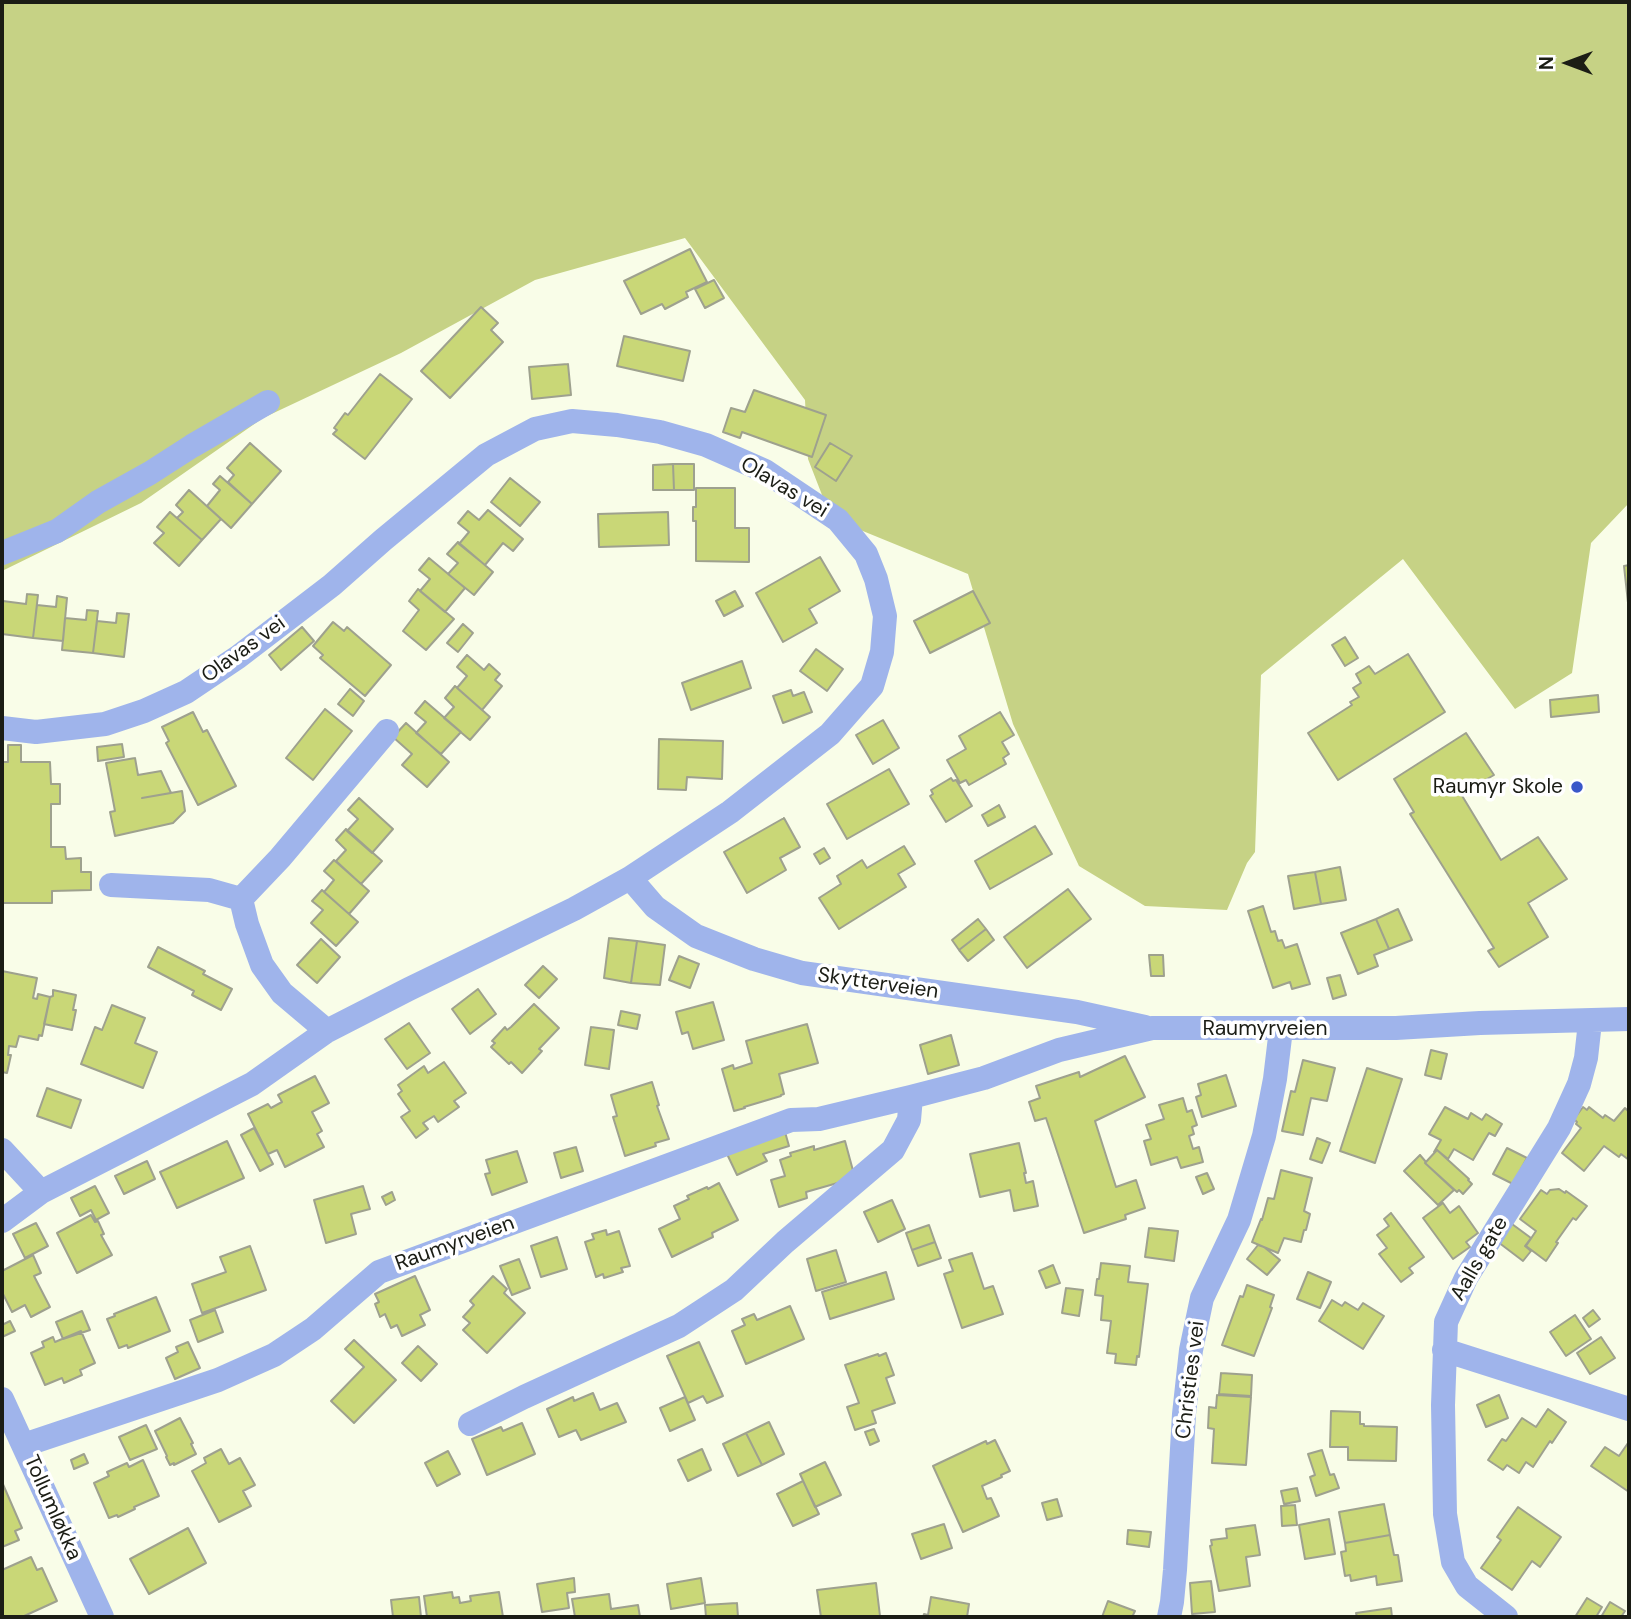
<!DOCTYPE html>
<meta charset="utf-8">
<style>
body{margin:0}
#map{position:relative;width:1631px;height:1619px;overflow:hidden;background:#f9fde8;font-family:"DM Sans",sans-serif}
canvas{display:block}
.frame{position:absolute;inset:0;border:4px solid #1b1d15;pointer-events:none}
.north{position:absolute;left:1533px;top:28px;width:70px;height:70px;-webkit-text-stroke:5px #fff;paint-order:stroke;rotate:270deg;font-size:19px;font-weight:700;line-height:28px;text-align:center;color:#1b1d15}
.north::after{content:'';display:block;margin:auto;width:24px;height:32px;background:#1b1d15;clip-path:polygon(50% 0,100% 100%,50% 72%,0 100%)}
</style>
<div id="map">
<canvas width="1631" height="1619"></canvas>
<div class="frame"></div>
<div class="north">N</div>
</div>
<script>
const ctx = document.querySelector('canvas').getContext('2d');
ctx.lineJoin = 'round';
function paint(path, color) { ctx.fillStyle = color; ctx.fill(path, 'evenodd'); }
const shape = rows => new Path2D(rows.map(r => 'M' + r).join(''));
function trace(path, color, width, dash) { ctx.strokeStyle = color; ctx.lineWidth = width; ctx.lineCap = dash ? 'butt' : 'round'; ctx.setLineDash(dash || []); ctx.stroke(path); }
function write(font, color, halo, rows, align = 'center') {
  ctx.font = font + ' "DM Sans",sans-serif'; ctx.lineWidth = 7; ctx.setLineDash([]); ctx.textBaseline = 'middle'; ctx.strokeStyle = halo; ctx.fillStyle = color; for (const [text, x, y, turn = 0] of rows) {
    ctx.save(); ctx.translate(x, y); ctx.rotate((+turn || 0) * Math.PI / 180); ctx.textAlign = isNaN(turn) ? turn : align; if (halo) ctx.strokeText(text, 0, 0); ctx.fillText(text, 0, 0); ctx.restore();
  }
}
const green = shape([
 [2,2,1629,2,1629,503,1591,543,1572,673,1515,709,1403,559,1261,675,1255,852,1247,863,1227,910,1145,906,1079,866,1013,724,968,574,831,518,808,459,805,400,685,238,535,280,401,353,263,418,141,503,2,571]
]);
const building = shape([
 [690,249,707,282,686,292,688,297,665,309,662,304,641,314,624,281,690,249],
 [714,280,724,298,705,308,695,289,714,280],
 [481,307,498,323,491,330,503,342,450,398,421,371,481,307],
 [624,336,690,351,683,381,617,366,624,336],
 [568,364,571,395,532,399,529,367,568,364],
 [380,374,412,399,365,459,333,434,337,430,334,428,345,413,348,415,380,374],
 [754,390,826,415,812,457,742,432,740,438,723,432,731,408,745,412,754,390],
 [250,443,281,471,252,504,228,482,234,475,227,468,250,443],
 [830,443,852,456,836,481,815,467,830,443],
 [673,464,694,464,694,490,674,490,673,464],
 [673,464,674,490,653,490,653,465,673,464],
 [220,476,252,504,231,528,207,506,220,490,213,484,220,476],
 [510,478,540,502,520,526,491,502,510,478],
 [696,488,735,488,735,528,749,528,749,562,696,561,696,521,693,521,693,507,696,507,696,488],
 [189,490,221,519,202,540,177,518,183,512,176,505,189,490],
 [488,510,523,539,513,551,503,543,485,565,459,544,469,532,458,523,468,511,479,520,488,510],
 [170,512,202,540,179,566,154,543,164,533,157,527,170,512],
 [668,512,669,545,599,547,598,514,668,512],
 [458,542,493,572,474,595,448,574,458,563,447,554,458,542],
 [820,557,840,591,809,609,817,623,783,642,756,593,820,557],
 [429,558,465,588,445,612,420,591,430,579,419,570,429,558],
 [1629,565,1629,612,1624,566,1629,565],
 [418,589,454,619,426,650,403,631,419,610,409,601,418,589],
 [735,591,743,606,724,616,716,601,735,591],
 [973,591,990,623,930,653,914,621,973,591],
 [27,594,38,595,33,638,2,634,3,601,26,604,27,594],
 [57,596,67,598,63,641,33,638,37,605,56,607,57,596],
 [87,610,98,611,93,653,62,650,65,618,86,620,87,610],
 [117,613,129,614,124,657,93,653,97,621,116,623,117,613],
 [333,622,344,631,347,627,391,665,365,696,320,658,323,655,313,646,333,622],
 [463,624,473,633,458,652,447,643,463,624],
 [302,627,314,641,281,670,269,655,302,627],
 [1345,637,1358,658,1345,666,1332,645,1345,637],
 [816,649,843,669,827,691,800,671,816,649],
 [1408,654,1445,712,1338,780,1308,733,1352,705,1350,702,1359,697,1353,688,1361,683,1356,674,1369,666,1375,674,1408,654],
 [467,655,484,670,489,664,500,674,495,680,502,686,482,710,457,688,467,676,457,667,467,655],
 [742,661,751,688,691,710,682,683,742,661],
 [455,686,490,717,470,740,444,718,454,707,445,698,455,686],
 [350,689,364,701,353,716,338,704,350,689],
 [791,690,793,696,804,692,812,712,783,723,773,696,791,690],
 [1598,695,1599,712,1551,717,1550,700,1598,695],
 [425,701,461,732,441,754,416,733,426,722,415,713,425,701],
 [325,709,352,731,313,780,286,758,325,709],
 [193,712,203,732,207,730,236,786,198,805,166,743,169,741,162,727,193,712],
 [1000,712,1014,735,1002,742,1009,754,1003,758,1006,764,969,785,966,780,960,783,947,760,966,749,959,736,1000,712],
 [883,720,899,748,873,764,856,735,883,720],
 [406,723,449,762,427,787,402,765,412,754,393,737,406,723],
 [1466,733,1494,775,1461,794,1501,860,1538,837,1567,879,1528,903,1548,937,1499,967,1488,951,1494,948,1410,814,1414,812,1394,779,1466,733],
 [659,739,723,741,722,779,687,777,686,790,658,789,659,739],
 [122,744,124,757,98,761,97,747,122,744],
 [8,745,21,745,21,762,50,762,51,784,60,784,60,804,51,804,51,847,65,847,66,859,81,858,81,872,91,872,91,890,52,891,52,903,2,903,2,762,8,762,8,745],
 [135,758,138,775,161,771,171,793,142,798,182,791,185,811,173,823,115,836,110,812,115,811,106,763,135,758],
 [889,769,909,804,847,839,827,804,889,769],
 [951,778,953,781,956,780,972,806,946,822,930,796,933,794,931,790,951,778],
 [359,798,393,829,372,853,347,831,358,819,348,810,359,798],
 [999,805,1005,817,988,826,982,815,999,805],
 [784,818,800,847,780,858,786,870,747,893,724,852,784,818],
 [1035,826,1052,854,990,889,975,861,1035,826],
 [346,829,382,861,361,884,336,861,346,850,336,840,346,829],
 [904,846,915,864,898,874,906,887,839,929,819,898,841,884,837,876,862,860,867,868,904,846],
 [824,848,830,858,820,864,814,854,824,848],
 [334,860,369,891,349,914,324,892,334,880,324,871,334,860],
 [1340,867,1346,900,1321,904,1315,872,1340,867],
 [1315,872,1321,904,1294,909,1288,876,1315,872],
 [1068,889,1091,919,1027,968,1004,937,1068,889],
 [322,890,358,922,336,946,311,923,323,910,312,901,322,890],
 [1263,906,1271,932,1275,931,1278,941,1282,940,1285,948,1297,944,1310,984,1292,989,1290,982,1273,988,1248,911,1263,906],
 [1398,909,1412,940,1389,949,1376,919,1398,909],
 [978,919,986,929,959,950,952,940,978,919],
 [1376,919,1389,949,1374,955,1378,966,1358,974,1341,933,1376,919],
 [986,929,994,940,968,961,959,950,986,929],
 [609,938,637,941,631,983,604,978,609,938],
 [321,939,340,957,317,983,297,965,321,939],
 [637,941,665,945,660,985,631,983,637,941],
 [158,947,205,971,203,974,232,989,221,1010,192,995,194,991,148,967,158,947],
 [1149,955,1163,955,1164,976,1151,976,1149,955],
 [679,956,699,964,690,988,669,980,679,956],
 [543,966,557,979,539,998,525,985,543,966],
 [2,971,37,978,33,998,37,999,38,994,50,997,42,1036,39,1035,38,1040,19,1036,16,1047,9,1046,8,1055,11,1055,7,1073,2,1072,2,971],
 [1340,975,1346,995,1333,999,1327,978,1340,975],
 [478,989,496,1014,470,1034,452,1009,478,989],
 [53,990,76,995,73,1010,76,1010,72,1030,44,1024,50,997,53,996,53,990],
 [713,1002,724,1040,693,1049,688,1032,682,1034,676,1012,713,1002],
 [534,1004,559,1028,539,1049,542,1051,522,1073,511,1062,509,1064,491,1047,495,1043,492,1041,505,1027,507,1030,511,1027,534,1004],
 [112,1005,145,1018,135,1043,157,1052,143,1088,81,1064,95,1027,102,1030,112,1005],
 [621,1011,640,1015,637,1029,618,1025,621,1011],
 [409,1023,430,1053,407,1069,385,1039,409,1023],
 [807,1024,818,1063,779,1074,784,1094,781,1095,781,1096,744,1107,745,1108,734,1111,722,1069,733,1065,734,1069,752,1063,746,1041,807,1024],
 [591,1027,614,1030,609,1069,585,1065,591,1027],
 [951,1035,959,1065,928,1074,920,1045,951,1035],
 [1431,1050,1447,1054,1441,1079,1425,1075,1431,1050],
 [1125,1056,1145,1097,1095,1121,1116,1187,1136,1180,1145,1208,1125,1215,1126,1219,1084,1233,1046,1118,1035,1121,1029,1102,1040,1098,1036,1086,1079,1072,1080,1077,1125,1056],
 [1303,1060,1335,1068,1327,1101,1311,1098,1303,1135,1282,1131,1291,1091,1295,1092,1303,1060],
 [444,1062,466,1093,454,1101,459,1107,438,1122,434,1116,423,1123,428,1129,416,1138,401,1117,410,1111,398,1094,402,1091,398,1085,424,1066,428,1073,444,1062],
 [1367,1068,1402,1079,1375,1163,1340,1151,1367,1068],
 [1226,1075,1236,1106,1202,1117,1196,1097,1201,1095,1198,1084,1226,1075],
 [315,1076,329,1103,312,1112,322,1131,317,1134,324,1147,285,1167,277,1150,268,1154,248,1114,268,1104,271,1108,282,1102,278,1095,315,1076],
 [652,1082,659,1105,657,1106,669,1139,655,1143,656,1146,625,1156,613,1117,617,1116,611,1095,652,1082],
 [47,1088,81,1100,71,1128,37,1116,47,1088],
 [1183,1098,1187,1112,1192,1110,1197,1125,1192,1127,1194,1134,1189,1136,1193,1149,1199,1147,1203,1162,1181,1168,1177,1157,1151,1165,1144,1141,1151,1139,1146,1125,1164,1119,1159,1105,1183,1098],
 [1445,1107,1468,1119,1471,1113,1482,1120,1486,1114,1502,1124,1495,1136,1489,1133,1473,1160,1454,1149,1448,1159,1437,1150,1434,1152,1441,1140,1429,1134,1445,1107],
 [1583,1107,1587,1110,1589,1107,1603,1118,1605,1115,1614,1121,1625,1108,1629,1112,1629,1160,1621,1154,1619,1157,1604,1146,1584,1171,1562,1153,1581,1128,1576,1124,1577,1122,1574,1119,1583,1107],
 [254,1128,273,1164,260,1171,241,1135,254,1128],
 [785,1132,789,1146,763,1154,767,1161,737,1175,727,1154,785,1132],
 [1317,1138,1330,1143,1322,1163,1310,1159,1317,1138],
 [227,1141,244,1178,177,1208,160,1172,227,1141],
 [845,1141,855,1178,806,1192,807,1198,779,1207,771,1180,785,1176,780,1160,791,1156,790,1153,814,1146,814,1150,845,1141],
 [1019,1143,1026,1173,1024,1173,1026,1183,1033,1181,1038,1206,1014,1211,1010,1190,980,1197,970,1154,1019,1143],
 [576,1147,583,1171,561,1178,554,1153,576,1147],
 [1507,1148,1527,1158,1513,1184,1493,1174,1507,1148],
 [1437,1150,1469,1179,1468,1180,1472,1184,1463,1194,1459,1190,1457,1192,1425,1163,1437,1150],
 [517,1151,527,1182,492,1195,485,1174,490,1173,486,1160,517,1151],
 [1420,1155,1426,1162,1425,1163,1454,1190,1438,1205,1404,1171,1420,1155],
 [147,1161,155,1179,124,1194,115,1176,147,1161],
 [1281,1170,1312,1178,1304,1211,1310,1214,1306,1230,1304,1230,1301,1242,1284,1238,1278,1253,1252,1242,1261,1219,1262,1220,1268,1198,1274,1199,1281,1170],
 [1207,1173,1214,1189,1203,1194,1196,1177,1207,1173],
 [719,1183,738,1220,712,1233,713,1237,672,1257,659,1229,680,1219,674,1206,689,1199,687,1196,707,1187,708,1189,719,1183],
 [95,1186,109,1213,96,1220,91,1210,80,1216,71,1198,95,1186],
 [363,1186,370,1209,351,1214,356,1234,326,1243,314,1200,363,1186],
 [1559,1189,1565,1193,1566,1191,1587,1206,1576,1220,1573,1218,1556,1242,1558,1243,1546,1261,1526,1246,1536,1231,1520,1219,1541,1190,1547,1194,1550,1190,1559,1189],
 [392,1192,395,1200,386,1205,382,1197,392,1192],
 [892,1200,905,1229,878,1242,864,1212,892,1200],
 [1443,1203,1450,1213,1459,1206,1478,1233,1466,1242,1470,1247,1453,1259,1423,1218,1443,1203],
 [1391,1213,1424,1257,1409,1268,1413,1273,1401,1282,1379,1254,1387,1248,1377,1235,1389,1226,1384,1219,1391,1213],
 [91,1215,95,1222,98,1221,104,1234,101,1235,112,1255,77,1273,57,1233,91,1215],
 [36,1223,48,1246,25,1258,13,1234,36,1223],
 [1512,1224,1531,1238,1525,1246,1531,1251,1523,1261,1498,1242,1512,1224],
 [929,1225,935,1242,912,1250,906,1233,929,1225],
 [1149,1228,1178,1231,1174,1261,1145,1257,1149,1228],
 [606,1230,607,1235,619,1231,630,1266,621,1268,623,1272,604,1278,603,1274,596,1277,585,1242,594,1239,592,1234,606,1230],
 [557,1237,567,1269,541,1277,531,1246,557,1237],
 [935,1242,941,1258,918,1266,912,1250,935,1242],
 [1258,1245,1264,1247,1280,1260,1267,1275,1247,1259,1258,1245],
 [250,1246,266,1290,202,1313,192,1284,226,1272,220,1257,250,1246],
 [836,1250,846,1282,816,1291,807,1259,836,1250],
 [972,1253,984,1289,993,1286,1003,1314,962,1328,944,1274,953,1271,949,1260,972,1253],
 [33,1255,41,1273,34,1276,50,1307,31,1317,25,1305,12,1312,2,1292,2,1271,33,1255],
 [519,1259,530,1288,512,1295,500,1266,519,1259],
 [1101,1263,1130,1266,1128,1282,1148,1284,1139,1357,1137,1356,1136,1365,1115,1363,1116,1354,1107,1353,1111,1321,1101,1320,1103,1296,1095,1295,1097,1279,1099,1279,1101,1263],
 [1053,1265,1060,1283,1046,1288,1039,1271,1053,1265],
 [886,1272,894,1299,830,1319,822,1292,886,1272],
 [1308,1272,1331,1282,1320,1308,1297,1299,1308,1272],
 [415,1276,430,1310,420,1315,425,1325,402,1336,397,1325,391,1328,385,1314,380,1317,375,1304,379,1302,375,1294,415,1276],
 [493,1276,507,1289,504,1293,525,1313,487,1353,463,1330,470,1323,463,1317,474,1305,470,1301,493,1276],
 [1247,1285,1274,1295,1270,1307,1272,1308,1254,1356,1222,1345,1240,1296,1243,1297,1247,1285],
 [1066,1288,1083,1290,1079,1316,1062,1313,1066,1288],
 [156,1297,170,1331,128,1348,127,1345,119,1348,107,1319,115,1316,114,1314,156,1297],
 [1332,1300,1342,1306,1345,1302,1358,1310,1363,1303,1384,1316,1363,1349,1319,1321,1332,1300],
 [790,1306,804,1339,746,1364,732,1331,745,1325,742,1319,754,1314,757,1320,790,1306],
 [215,1310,223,1332,198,1342,190,1320,215,1310],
 [1593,1310,1600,1319,1589,1327,1583,1318,1593,1310],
 [82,1311,90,1330,63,1339,56,1322,82,1311],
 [1575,1315,1591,1339,1566,1356,1550,1332,1575,1315],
 [10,1321,15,1331,2,1337,2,1325,10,1321],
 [81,1331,95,1363,80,1370,82,1375,64,1383,62,1378,45,1385,31,1353,44,1347,42,1342,53,1337,55,1342,81,1331],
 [1601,1337,1615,1358,1590,1374,1577,1353,1601,1337],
 [354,1340,396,1380,354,1423,331,1401,364,1367,345,1349,354,1340],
 [188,1342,200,1368,175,1379,166,1358,178,1352,176,1347,188,1342],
 [699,1342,723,1396,707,1403,703,1396,688,1403,667,1356,699,1342],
 [418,1346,437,1364,421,1381,402,1363,418,1346],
 [886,1353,894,1375,886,1378,895,1403,872,1411,876,1423,855,1430,847,1407,859,1403,845,1365,878,1354,879,1356,886,1353],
 [1221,1373,1252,1375,1251,1396,1219,1394,1221,1373],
 [593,1393,600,1410,617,1403,626,1422,581,1440,576,1430,559,1437,547,1409,573,1397,574,1401,593,1393],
 [1217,1395,1251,1397,1246,1465,1212,1463,1214,1429,1208,1428,1209,1407,1216,1408,1217,1395],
 [1499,1395,1508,1418,1486,1427,1477,1405,1499,1395],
 [685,1397,695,1420,670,1431,660,1408,685,1397],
 [1548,1409,1566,1422,1552,1443,1550,1441,1533,1467,1526,1462,1519,1473,1507,1465,1503,1470,1488,1460,1502,1439,1506,1441,1522,1418,1536,1427,1548,1409],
 [1331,1411,1360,1412,1360,1424,1364,1424,1364,1426,1397,1427,1396,1461,1348,1460,1348,1447,1330,1447,1331,1411],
 [180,1418,193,1443,191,1444,196,1454,174,1465,174,1463,170,1465,166,1457,167,1456,155,1431,180,1418],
 [769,1422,784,1454,762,1465,746,1433,769,1422],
 [522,1423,535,1454,487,1475,472,1439,501,1427,503,1431,522,1423],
 [146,1425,157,1449,130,1460,119,1437,146,1425],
 [874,1429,879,1441,870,1445,865,1432,874,1429],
 [746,1433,762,1465,738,1476,723,1444,746,1433],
 [995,1440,1010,1471,1001,1475,1002,1477,982,1486,987,1499,991,1498,999,1516,963,1532,933,1466,986,1441,987,1444,995,1440],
 [1628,1443,1629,1444,1629,1492,1591,1466,1605,1447,1619,1456,1628,1443],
 [221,1449,229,1464,240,1458,255,1485,243,1491,251,1506,219,1522,192,1471,206,1463,204,1458,221,1449],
 [702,1449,711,1470,688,1481,678,1460,702,1449],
 [1322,1450,1330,1475,1334,1474,1339,1488,1316,1496,1310,1477,1315,1475,1308,1454,1322,1450],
 [448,1451,460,1474,437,1486,425,1463,448,1451],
 [84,1454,88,1463,74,1469,71,1460,84,1454],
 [143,1460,159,1496,134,1507,135,1509,118,1517,117,1515,109,1518,94,1483,109,1476,107,1472,127,1463,129,1467,143,1460],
 [825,1462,841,1495,815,1507,800,1474,825,1462],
 [803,1481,819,1514,793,1526,777,1494,803,1481],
 [2,1482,22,1528,15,1531,19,1540,2,1547,2,1482],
 [1297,1488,1300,1501,1284,1504,1281,1491,1297,1488],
 [1057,1499,1062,1516,1047,1520,1042,1503,1057,1499],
 [1384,1504,1390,1535,1345,1543,1339,1512,1384,1504],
 [1295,1505,1297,1525,1282,1526,1281,1506,1295,1505],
 [1518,1507,1561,1537,1540,1567,1532,1561,1512,1590,1481,1568,1501,1540,1497,1537,1518,1507],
 [1329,1519,1335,1554,1305,1559,1299,1525,1329,1519],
 [944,1524,952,1548,921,1559,912,1534,944,1524],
 [1255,1525,1260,1555,1246,1557,1250,1586,1219,1591,1210,1546,1212,1545,1211,1540,1227,1538,1226,1529,1255,1525],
 [188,1528,206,1563,149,1594,130,1559,188,1528],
 [1128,1530,1151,1532,1149,1547,1127,1544,1128,1530],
 [1390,1535,1394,1555,1398,1555,1402,1581,1377,1585,1376,1576,1351,1581,1350,1575,1345,1576,1341,1552,1346,1551,1345,1543,1390,1535],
 [31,1557,37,1570,42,1568,57,1601,22,1617,2,1617,2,1570,31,1557],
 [574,1578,575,1592,567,1593,569,1608,542,1612,537,1584,574,1578],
 [701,1578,705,1603,671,1609,667,1584,701,1578],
 [1211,1581,1215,1612,1192,1614,1190,1583,1211,1581],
 [876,1583,880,1616,866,1617,821,1617,817,1590,876,1583],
 [452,1592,453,1598,459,1597,460,1603,471,1601,470,1596,499,1592,503,1617,427,1617,424,1596,452,1592],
 [609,1594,611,1609,638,1605,640,1617,575,1617,572,1599,609,1594],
 [419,1597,421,1617,393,1617,391,1600,419,1597],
 [931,1597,969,1604,967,1617,923,1617,924,1614,928,1615,931,1597],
 [1587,1598,1602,1607,1596,1617,1575,1617,1587,1598],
 [1108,1601,1135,1611,1132,1617,1102,1617,1108,1601],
 [1610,1602,1625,1611,1621,1617,1601,1617,1610,1602],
 [737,1603,738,1617,706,1617,705,1605,737,1603],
 [1391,1608,1392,1617,1357,1617,1356,1613,1391,1608]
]);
const street = shape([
 [2,553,57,531,98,502,150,473,192,446,268,402],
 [2,728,36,732,105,724,144,711,186,692,238,657,332,585,383,540,486,455,535,429,572,421,617,425,660,432,706,445,765,471,838,520,866,554,876,579,885,616,882,652,872,686,830,734,730,812,630,878,574,909,409,989,327,1031,252,1084,41,1192,2,1221],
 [630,878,655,907,696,936,754,959,802,973,1077,1012,1145,1027],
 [111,885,209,890,241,899],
 [327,1031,282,993,262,965,247,924,241,899,280,858,387,731],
 [2,1150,41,1192],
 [1444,1350,1629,1409],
 [2,1399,102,1617],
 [470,1424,524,1397,679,1326,734,1290,785,1242,893,1150,909,1120,911,1097],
 [24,1445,218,1380,274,1355,313,1329,379,1272,791,1120,819,1119,911,1097,984,1078,1059,1050,1152,1028,1396,1028,1480,1023,1629,1019],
 [1169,1617,1172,1602,1175,1570,1184,1414,1191,1350,1202,1298,1239,1220,1264,1136,1275,1079,1281,1029],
 [1506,1617,1467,1586,1453,1562,1445,1514,1443,1405,1446,1322,1466,1278,1559,1128,1579,1084,1586,1058,1590,1022]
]);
const markers = [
 [1577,787,7,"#3a57c9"]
];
const streetNames = [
 ["Olavas vei",784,488,31],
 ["Olavas vei",244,650,-36],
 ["Skytterveien",878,984,8],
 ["Raumyrveien",1265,1029],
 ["Raumyrveien",455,1244,-20],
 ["Aalls gate",1480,1259,-60],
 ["Christies vei",1191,1380,-83],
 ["Tollumløkka",52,1508,66]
];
const poiNames = [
 ["Raumyr Skole",1563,787]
];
paint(green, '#c6d285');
paint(building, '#c9d777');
trace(building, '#9ea18e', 2);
trace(street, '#9fb4eb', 24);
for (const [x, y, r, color] of markers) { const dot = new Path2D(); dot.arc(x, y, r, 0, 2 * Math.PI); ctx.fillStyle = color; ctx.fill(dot); trace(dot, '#fff', 2.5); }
write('21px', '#1b1d15', '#fff', streetNames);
write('21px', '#1b1d15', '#fff', poiNames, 'right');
</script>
